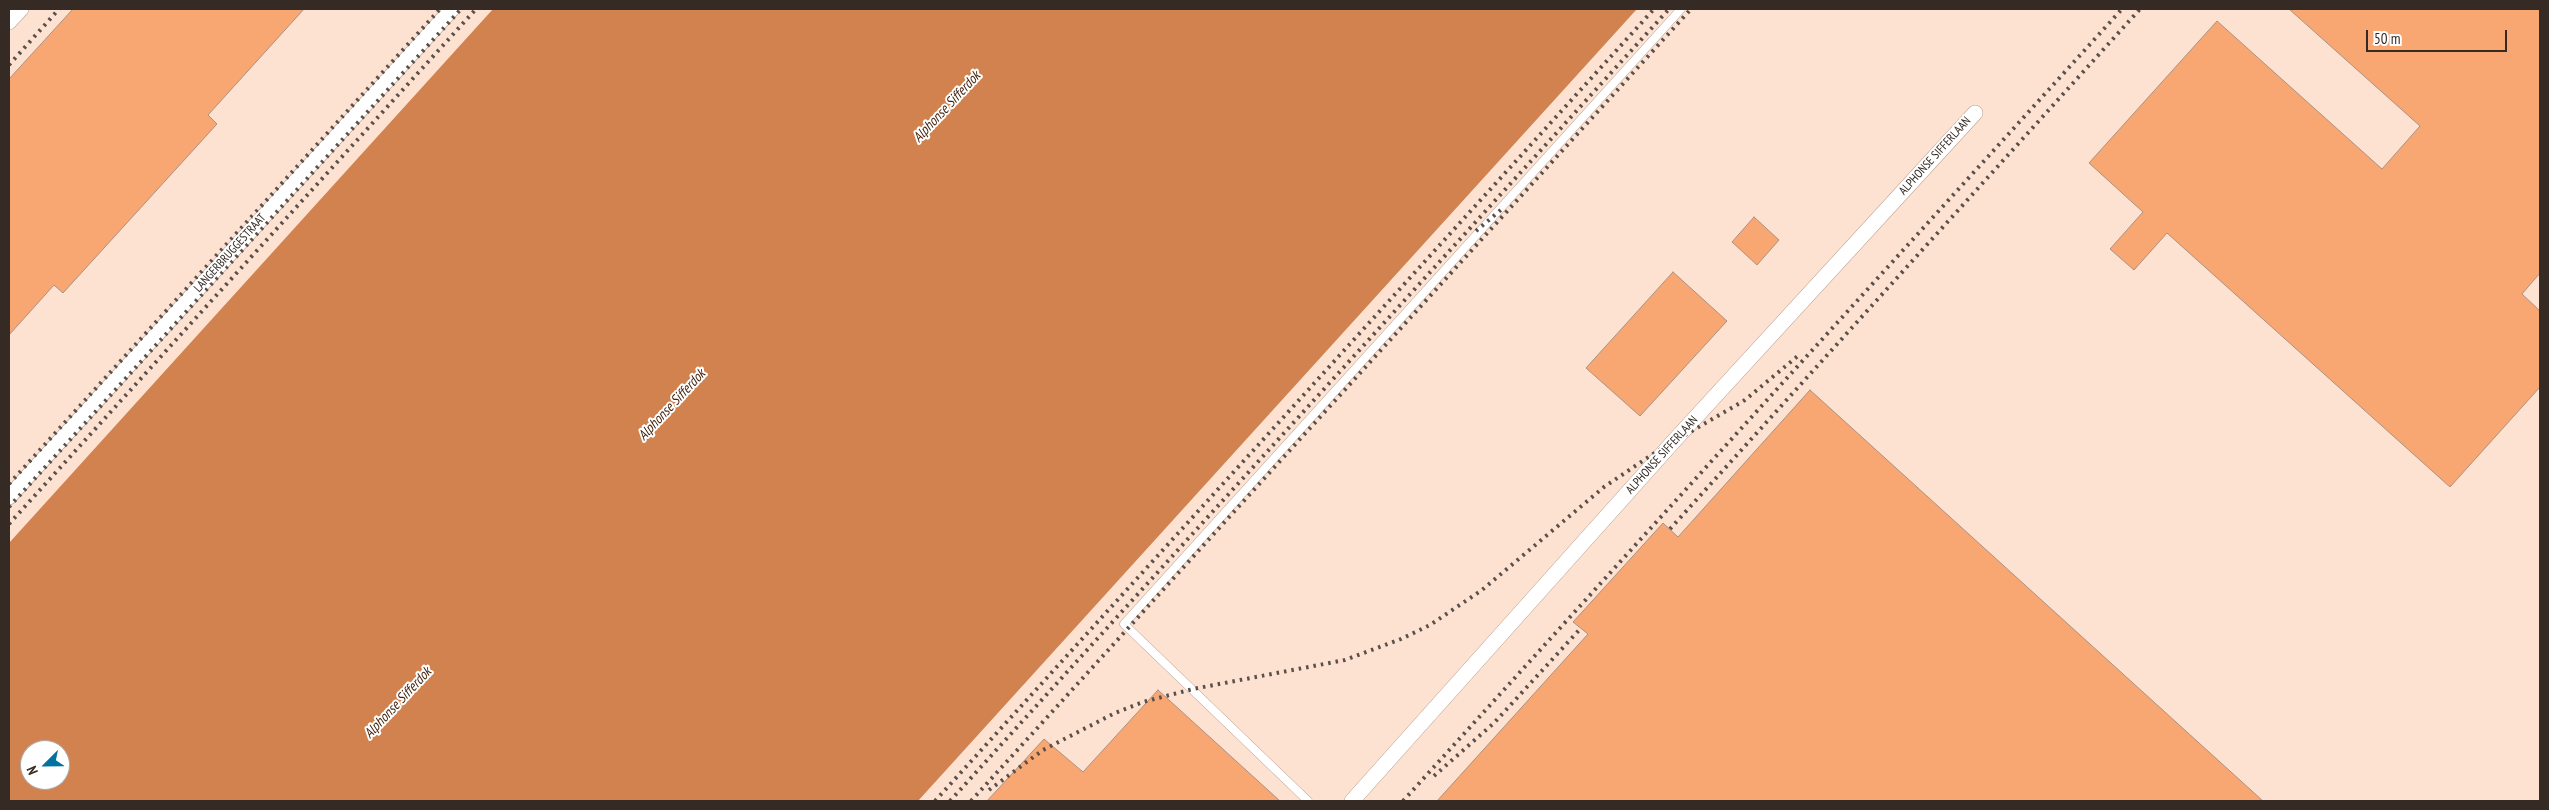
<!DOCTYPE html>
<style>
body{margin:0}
#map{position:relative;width:2549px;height:810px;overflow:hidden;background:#fcf1ea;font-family:"PT Sans Narrow",sans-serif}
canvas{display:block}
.frame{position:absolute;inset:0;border:10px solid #352a24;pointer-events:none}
.north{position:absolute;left:20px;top:740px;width:50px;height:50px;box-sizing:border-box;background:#fff;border:1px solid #aeaaa7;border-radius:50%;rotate:247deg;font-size:14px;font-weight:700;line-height:20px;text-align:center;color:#352a24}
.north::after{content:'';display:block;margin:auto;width:18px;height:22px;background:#01739e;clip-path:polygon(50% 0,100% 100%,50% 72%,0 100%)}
.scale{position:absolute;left:2366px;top:30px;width:141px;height:22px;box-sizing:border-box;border:2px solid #352a24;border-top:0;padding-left:6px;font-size:15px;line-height:18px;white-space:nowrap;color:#352a24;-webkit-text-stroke:4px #fff;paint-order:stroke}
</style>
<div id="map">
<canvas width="2549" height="810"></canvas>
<div class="frame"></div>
<div class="north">N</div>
<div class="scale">50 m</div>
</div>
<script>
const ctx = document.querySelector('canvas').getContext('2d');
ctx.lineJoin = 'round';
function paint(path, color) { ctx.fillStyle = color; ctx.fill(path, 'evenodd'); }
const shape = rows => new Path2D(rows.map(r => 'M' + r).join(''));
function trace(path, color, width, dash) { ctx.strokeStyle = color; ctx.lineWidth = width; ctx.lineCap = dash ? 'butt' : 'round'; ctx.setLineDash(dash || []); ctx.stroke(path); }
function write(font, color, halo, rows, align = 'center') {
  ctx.font = font + ' "PT Sans Narrow",sans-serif'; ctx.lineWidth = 4; ctx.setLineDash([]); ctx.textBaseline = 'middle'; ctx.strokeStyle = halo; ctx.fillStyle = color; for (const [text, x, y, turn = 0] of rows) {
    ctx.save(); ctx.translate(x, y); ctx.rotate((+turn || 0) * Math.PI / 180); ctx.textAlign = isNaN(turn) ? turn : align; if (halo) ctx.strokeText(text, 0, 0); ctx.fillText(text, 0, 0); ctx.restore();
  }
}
const built = shape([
 [9,9,493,9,9,543],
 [1637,9,2540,9,2540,801,918,801]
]);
const water = shape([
 [493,9,1637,9,918,801,9,801,9,543],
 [30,750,60,750,60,780,30,780]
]);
const building = shape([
 [73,9,304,9,208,115,217,124,63,293,54,285,9,335,9,79,73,9],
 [2289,9,2540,9,2540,273,2522,294,2540,311,2540,387,2450,487,2167,233,2134,270,2110,249,2143,212,2089,163,2217,21,2382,169,2420,126,2289,9],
 [1754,217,1779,240,1757,265,1732,242,1754,217],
 [1673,272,1727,321,1640,416,1586,368,1673,272],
 [1810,390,2263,801,1437,801,1588,634,1573,622,1663,523,1678,537,1810,390],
 [1158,690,1280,801,987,801,1044,739,1083,772,1158,690]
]);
const lane = shape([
 [1308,801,1124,624,1681,9]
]);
const street = shape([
 [9,22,21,9],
 [9,497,452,9],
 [1352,801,1673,442,1975,113]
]);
const rail = shape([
 [9,65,59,9],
 [1476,231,1503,208],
 [9,484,440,9],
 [9,507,461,9],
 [9,524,476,9],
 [1670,529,2140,9],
 [1434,776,1494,723,1581,628],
 [989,790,1043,750,1115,713,1143,702,1193,689,1345,660,1401,639,1430,625,1482,590,1604,487,1656,452,1745,400,1799,355],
 [935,801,1654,9],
 [950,801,1669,9],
 [971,801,1691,9],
 [1403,801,2122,9]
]);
const streetNames = [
 ["ALPHONSE SIFFERLAAN",1935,156,-48],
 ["LANGERBRUGGESTRAAT",230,253,-48],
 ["ALPHONSE SIFFERLAAN",1662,455,-48]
];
const waterNames = [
 ["Alphonse Sifferdok",947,107,-47],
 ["Alphonse Sifferdok",672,405,-47],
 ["Alphonse Sifferdok",398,703,-47]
];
paint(built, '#fee2d1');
paint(water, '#d1824e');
paint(building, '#f8a672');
trace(building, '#ac9283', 1);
trace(lane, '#baa090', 9);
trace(street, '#baa090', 16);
trace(lane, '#fff', 8);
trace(street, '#fff', 15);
trace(rail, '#5a4f49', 4, [2.5, 5]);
write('12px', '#352a24', '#fff', streetNames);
write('italic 14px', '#45240e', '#fff', waterNames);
</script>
